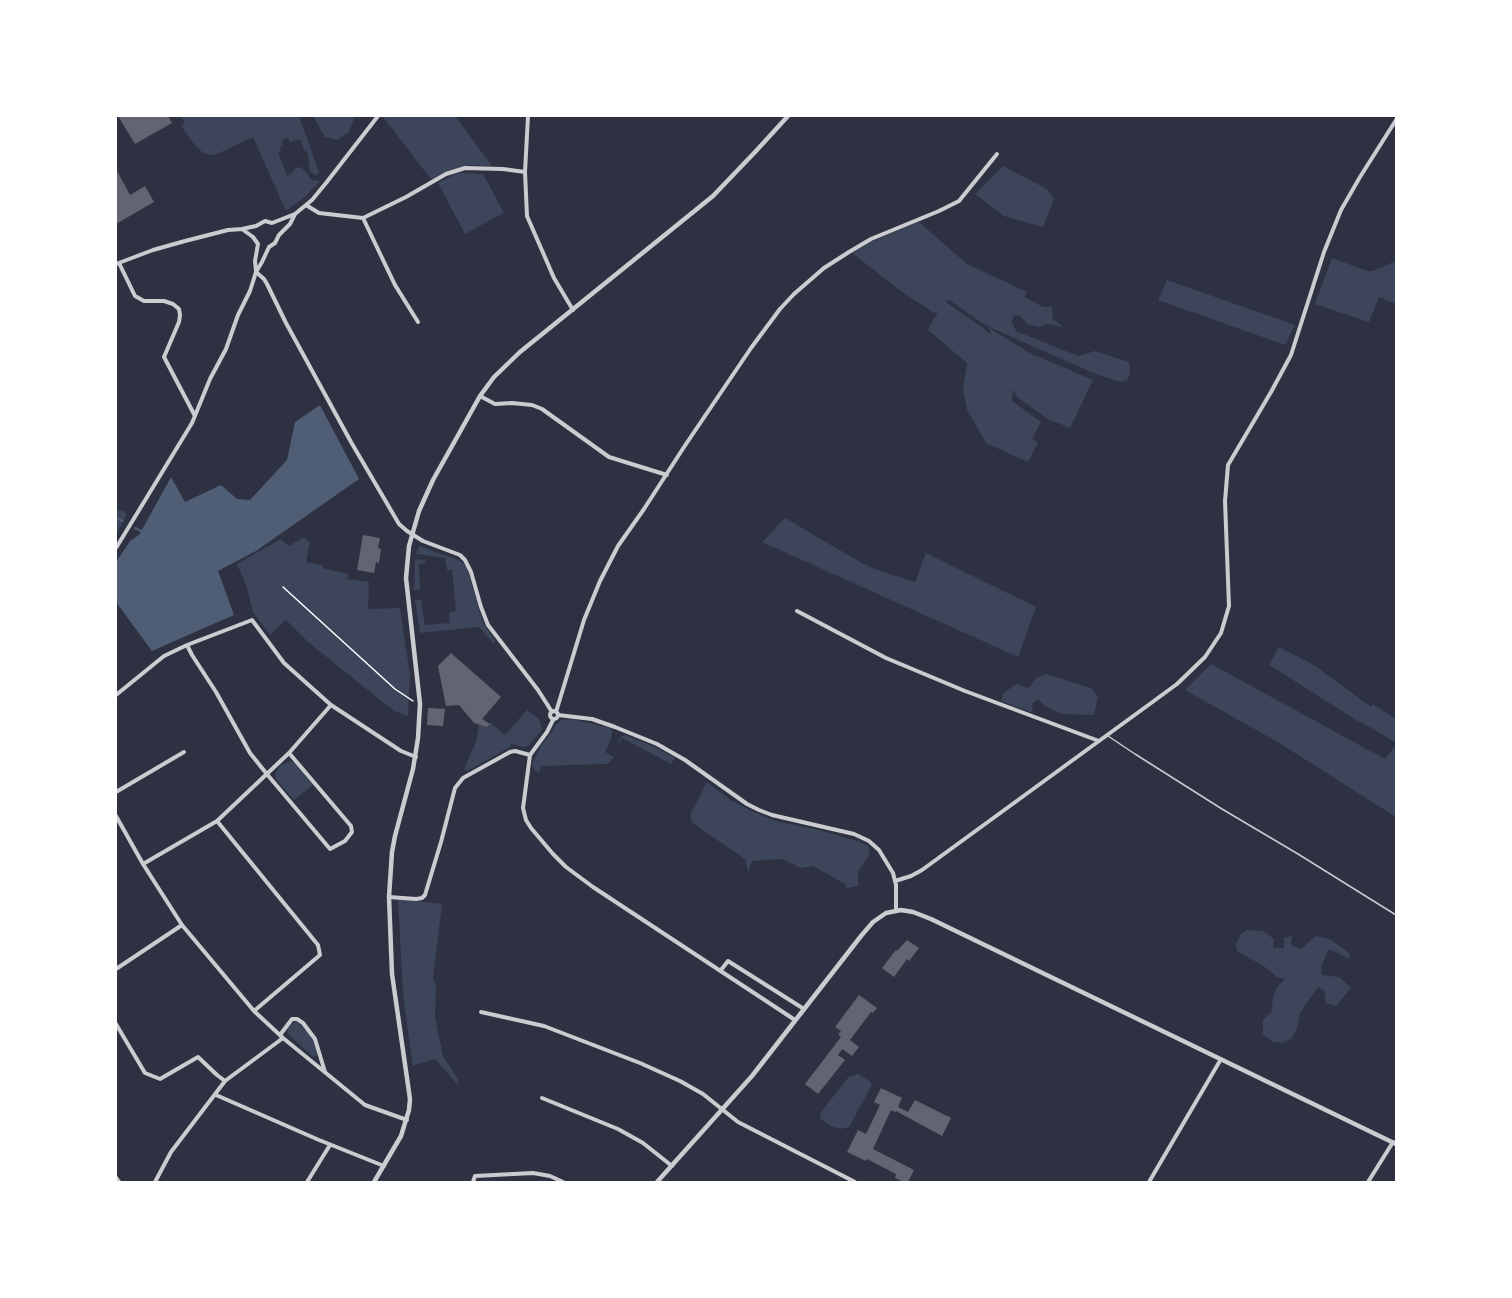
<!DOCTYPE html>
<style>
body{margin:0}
#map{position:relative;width:1512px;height:1298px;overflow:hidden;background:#2d3142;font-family:Karla,sans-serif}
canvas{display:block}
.frame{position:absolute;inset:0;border:117px solid #fff;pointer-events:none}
</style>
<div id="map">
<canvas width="1512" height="1298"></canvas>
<div class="frame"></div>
</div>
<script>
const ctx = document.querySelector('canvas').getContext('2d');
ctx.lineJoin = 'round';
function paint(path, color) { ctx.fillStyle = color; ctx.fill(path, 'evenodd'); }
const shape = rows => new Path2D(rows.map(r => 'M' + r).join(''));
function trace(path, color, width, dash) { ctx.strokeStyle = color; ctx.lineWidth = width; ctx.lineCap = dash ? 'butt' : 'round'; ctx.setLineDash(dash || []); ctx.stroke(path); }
const green = shape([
 [180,116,299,116,319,172,318,174,315,175,310,171,307,151,305,152,300,139,290,143,288,138,282,140,283,145,280,147,281,150,278,152,287,176,292,173,296,168,300,167,304,170,312,180,320,181,306,196,286,211,253,137,215,155,204,154,193,143,181,126,185,123],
 [313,116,355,116,349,132,338,140,325,137],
 [384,116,455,116,492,166,468,165,434,179,430,178,383,117],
 [1003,166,1047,189,1054,199,1043,227,1004,216,975,194],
 [458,173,483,174,504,213,465,234,438,183],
 [919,222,967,264,1027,292,1025,297,1043,307,1052,307,1053,319,1063,327,1048,324,1039,327,1029,325,1020,316,1014,315,1012,323,1016,331,1078,356,1095,351,1129,362,1130,373,1127,380,1120,382,1093,373,985,325,949,300,946,302,983,328,991,335,989,328,1030,353,1093,380,1070,428,1048,419,1017,397,1013,389,1012,401,1041,422,1032,439,1038,443,1028,462,986,443,967,410,963,388,967,363,928,330,938,311,934,313,902,292,852,253,873,241],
 [1332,258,1368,271,1372,271,1396,261,1396,304,1379,297,1369,322,1315,304],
 [1167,280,1295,325,1285,345,1158,300],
 [116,509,125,512,127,515,116,534],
 [785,518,860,562,877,570,915,582,926,553,1036,607,1018,657,762,542],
 [304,537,310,542,306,562,323,565,323,568,348,574,347,579,369,582,368,609,400,608,410,675,408,716,394,711,308,642,286,620,270,635,253,612,247,588,237,564,281,539,289,546],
 [419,546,456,559,463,563,468,571,481,617,485,626,496,642,494,644,479,627,420,633,415,600,421,600,425,625,450,623,449,613,456,611,452,570,447,570,445,558,416,554],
 [415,559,425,560,425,563,419,564,420,590,414,590],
 [1279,647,1314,665,1371,707,1373,704,1396,719,1396,743,1363,723,1358,721,1269,665],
 [1211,664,1385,759,1396,745,1396,817,1276,741,1185,690],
 [1046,674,1091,688,1098,697,1094,715,1061,714,1045,706,1038,699,1032,704,1033,713,1001,701,1004,692,1017,684,1029,688,1036,678],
 [527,710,537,717,540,721,542,730,529,745,524,747,511,744,510,747,467,771,464,769,476,742,479,724,487,727,490,722,505,735],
 [572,719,610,728,612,733,611,739,605,752,614,757,608,764,541,766,540,772,535,771,532,764,541,746,551,733,556,724,562,720],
 [625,735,655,747,675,758,671,764,622,738,619,743,618,742,620,738],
 [290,761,295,763,313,785,294,800,275,778,276,772,280,766],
 [707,782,729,799,754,812,776,821,819,830,860,842,868,846,870,853,858,872,858,886,847,888,845,884,813,866,801,868,782,859,752,861,748,872,745,859,704,831,692,822,690,815],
 [398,899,442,904,433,978,436,985,435,1018,443,1056,458,1079,458,1085,435,1059,412,1066,412,1061,403,994],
 [1247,930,1263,931,1274,939,1273,948,1284,948,1284,938,1292,936,1291,945,1301,949,1315,936,1330,939,1349,953,1350,959,1329,949,1321,966,1322,975,1339,977,1351,988,1336,1006,1326,1003,1324,990,1318,987,1300,1013,1297,1028,1292,1038,1282,1043,1273,1042,1263,1035,1263,1019,1271,1013,1273,998,1277,987,1285,979,1277,977,1265,967,1237,951,1236,944,1241,934],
 [294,1022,297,1022,308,1032,320,1054,313,1057,288,1034,287,1029],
 [858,1074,871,1082,871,1087,849,1127,840,1129,831,1126,822,1120,820,1117,821,1112,847,1079,850,1076]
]);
const water = shape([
 [320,405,359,479,256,551,218,571,234,615,152,651,116,602,116,562,130,541,139,535,171,477,185,502,221,485,237,499,250,500,287,460,295,422]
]);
const stream = shape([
 [116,520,118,519,123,521],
 [135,528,143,532]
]);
const building = shape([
 [118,116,168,116,172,123,135,144],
 [116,169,130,195,145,186,154,202,116,224],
 [363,535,380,538,378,548,381,549,379,563,376,562,374,573,357,570],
 [451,653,501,697,482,719,490,724,487,727,474,723,459,705,446,706,438,666],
 [428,708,445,709,443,726,427,725],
 [907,940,919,948,909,961,907,959,894,977,882,968,896,950,897,951],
 [859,995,877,1008,873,1013,871,1012,850,1040,859,1047,852,1056,842,1049,838,1055,845,1060,818,1094,805,1084,841,1037,838,1034,841,1031,835,1027],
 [881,1088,902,1098,898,1107,908,1112,915,1100,951,1118,942,1136,896,1111,895,1112,891,1110,873,1149,914,1170,908,1182,904,1182,895,1178,896,1174,867,1159,866,1161,847,1152,858,1130,866,1134,880,1105,874,1102]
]);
const path = shape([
 [283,587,395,689,413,701]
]);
const service = shape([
 [1108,736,1135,754,1222,809,1298,854,1396,915]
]);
const minor = shape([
 [528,116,525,172,527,216,554,278,573,310],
 [306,205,319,213,363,218,406,197,446,174,465,168,503,169,525,172],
 [363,218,395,285,418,322],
 [242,229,253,237,258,244,255,261,256,271],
 [119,263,135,296,144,301,164,301,173,304,179,309,180,315,179,322,164,357,195,416],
 [116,264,153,250,185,241,228,230,242,229,256,226,265,221,272,223,295,214],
 [256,272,264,279,267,284,286,323,351,442,399,524,407,531,423,541,460,555,465,560,471,572,481,607,488,625,538,690,552,712],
 [480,396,495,404,512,403,532,405,542,409,609,457,667,475],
 [116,548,192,423,210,379,226,349,238,315,250,291,256,272,262,262,269,247,275,243,279,235,290,224,295,214,312,200,326,183,378,116],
 [797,611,886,658,965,691,1099,741],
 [187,645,192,655,216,692,250,753,266,773,330,849,345,841,352,832,351,826,289,753],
 [116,695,164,656,187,645,252,620,284,663,331,705,401,751,416,757],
 '550 715a4 4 0 1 1 8 0a4 4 0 1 1-8 0Z',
 [556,712,584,620,600,581,618,546,644,509,684,447,751,348,780,309,794,294,824,268,849,252,871,239,939,211,959,201,997,154],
 [558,715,592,719,615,727,657,744,685,760,747,804,759,810,772,815,854,834,869,841,879,850,893,873,896,885,896,910],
 [553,720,547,732,530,755,523,808,526,820,531,828,553,854,566,867,593,887,795,1020],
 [116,792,184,752],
 [116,816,143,864,182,925,254,1011,283,1038,365,1105,407,1120],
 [217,821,318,945,320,955,254,1011],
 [143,864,217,821,289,753,331,705],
 [895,881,911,876,922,870,1147,706,1177,684,1205,657,1221,633,1229,606,1225,501,1228,465,1271,392,1291,355,1324,252,1341,210,1360,177,1396,120],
 [389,897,416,899,422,898,425,895,441,842,455,788,463,778,510,752,515,751,530,755],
 [116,969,182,925],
 [721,970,728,961,804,1009],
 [481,1012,544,1026,640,1063,680,1081,703,1094,738,1122,855,1182],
 [116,1024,145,1073,160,1079,198,1057,217,1075,225,1081],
 [280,1035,292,1019,297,1019,303,1023,315,1039,325,1072],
 [216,1095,319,1140,384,1166],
 [542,1098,618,1129,643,1143,672,1166],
 [155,1182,171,1152,225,1081,283,1038],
 [307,1182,330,1145],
 [473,1182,475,1176,533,1173,550,1176,563,1182],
 [1149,1182,1221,1059],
 [1368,1182,1393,1142]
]);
const tertiary = shape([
 [116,1178,119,1182],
 [374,1182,401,1136,409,1110,410,1099,392,974,389,897,392,852,395,836,413,769,418,738,420,704,406,578,409,546,419,511,433,480,480,396,494,377,520,352,713,196,756,151,788,116],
 [657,1182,752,1076,861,936,873,922,886,913,901,910,913,912,931,919,1396,1144]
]);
paint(green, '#3c4559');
paint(water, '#4f5d75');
trace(stream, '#4f5d75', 2);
paint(building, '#626471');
trace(path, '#fff', 1.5);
trace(service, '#caccd0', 1.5);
trace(minor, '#caccd0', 4);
trace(tertiary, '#caccd0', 4.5);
</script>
